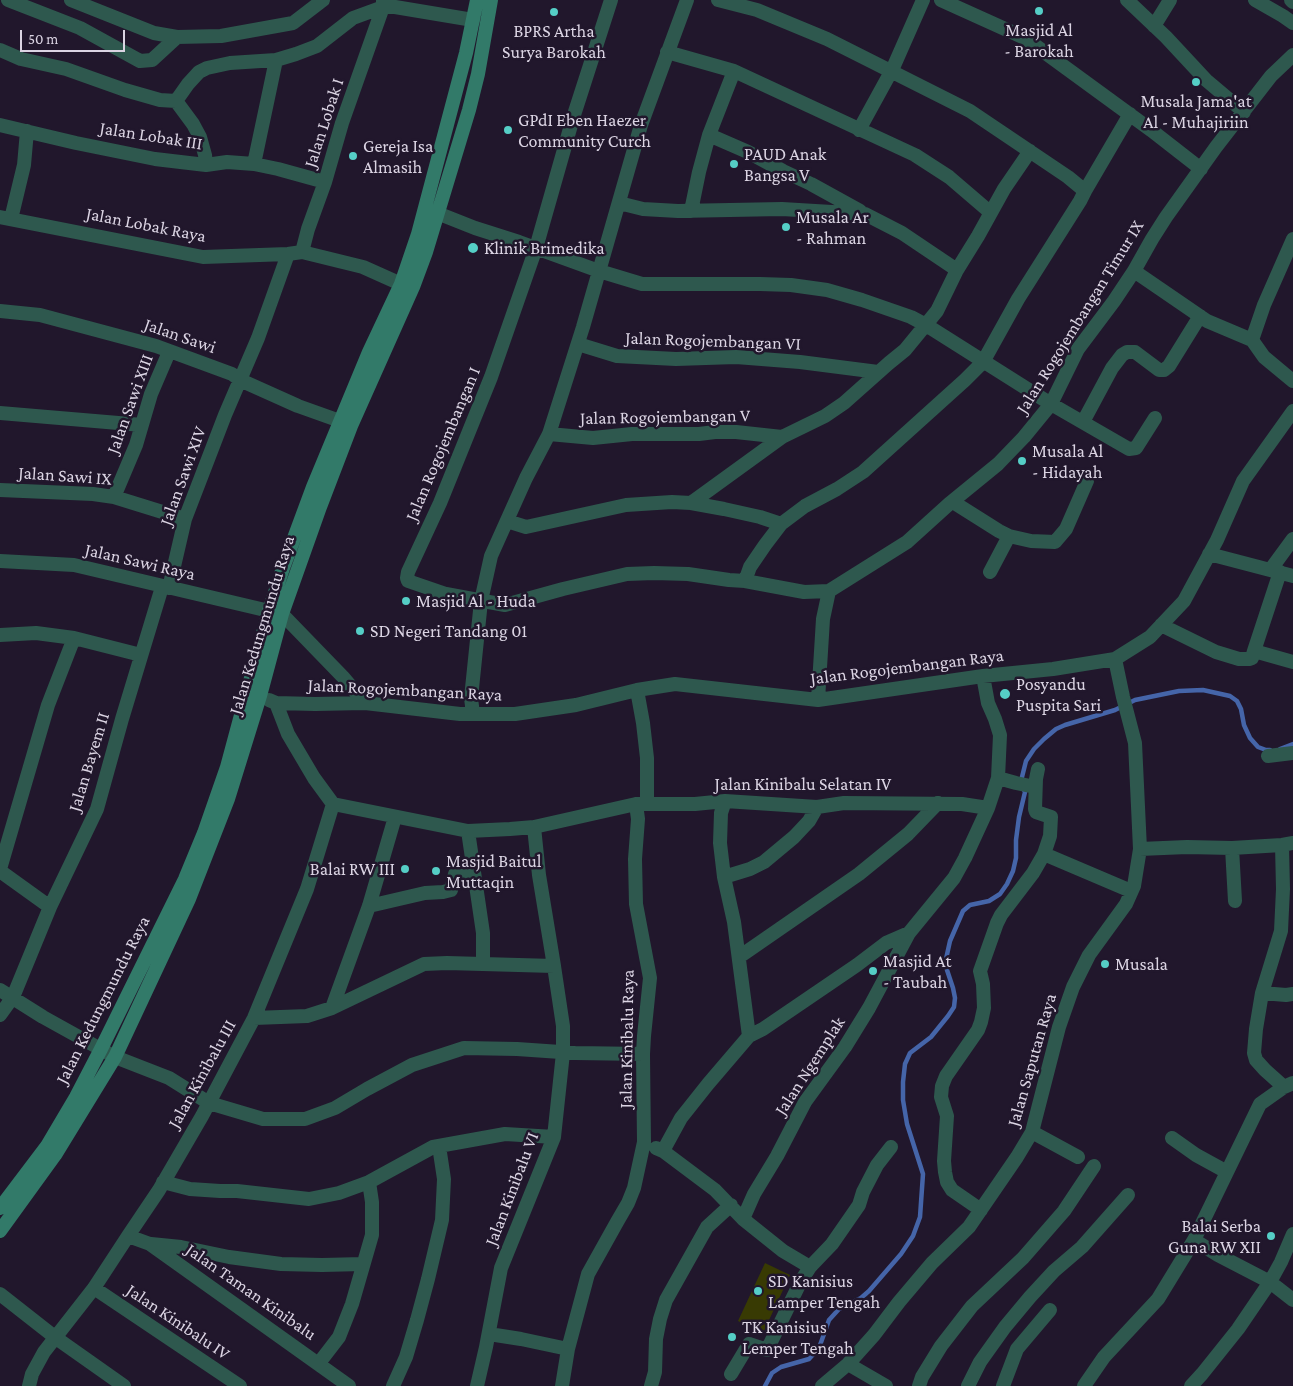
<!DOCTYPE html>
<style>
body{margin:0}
#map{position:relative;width:1293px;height:1386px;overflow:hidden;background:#21172c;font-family:"Crimson Pro",serif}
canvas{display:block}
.scale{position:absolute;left:20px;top:30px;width:105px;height:22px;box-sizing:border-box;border:2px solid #dbd4e3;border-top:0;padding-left:6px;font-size:15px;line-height:18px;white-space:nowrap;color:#dbd4e3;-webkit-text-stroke:4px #21172c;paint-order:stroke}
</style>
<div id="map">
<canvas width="1293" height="1386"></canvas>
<div class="scale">50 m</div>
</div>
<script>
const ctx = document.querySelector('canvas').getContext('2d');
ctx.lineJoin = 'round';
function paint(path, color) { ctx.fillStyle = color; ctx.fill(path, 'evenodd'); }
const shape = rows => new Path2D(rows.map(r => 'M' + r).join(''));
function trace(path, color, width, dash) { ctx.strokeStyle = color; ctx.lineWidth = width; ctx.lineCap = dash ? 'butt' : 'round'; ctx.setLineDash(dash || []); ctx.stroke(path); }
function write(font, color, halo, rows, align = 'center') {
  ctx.font = font + ' "Crimson Pro",serif'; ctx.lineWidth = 5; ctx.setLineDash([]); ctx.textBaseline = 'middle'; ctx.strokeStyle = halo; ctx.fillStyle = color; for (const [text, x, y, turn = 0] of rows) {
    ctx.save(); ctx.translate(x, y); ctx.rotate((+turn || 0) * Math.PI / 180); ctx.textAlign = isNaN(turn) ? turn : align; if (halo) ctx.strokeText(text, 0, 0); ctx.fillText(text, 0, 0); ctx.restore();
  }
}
const green = shape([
 [765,1263,790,1275,763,1333,738,1321]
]);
const stream = shape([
 [1280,749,1293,744],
 [765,1386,772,1373,781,1367,809,1359,819,1348,829,1320,839,1309,861,1298,869,1291,901,1254,913,1236,920,1217,923,1174,907,1124,903,1100,903,1082,905,1064,910,1053,931,1037,948,1016,954,1007,955,998,953,988,947,970,946,959,950,941,963,911,970,905,989,901,1000,894,1007,884,1013,871,1016,858,1016,840,1019,817,1025,792,1021,784,1022,777,1026,761,1034,749,1044,739,1056,729,1065,725,1115,710,1135,700,1179,691,1203,690,1230,696,1237,701,1241,709,1244,725,1250,738,1258,747,1266,750,1270,750]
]);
const minor = shape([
 [8,0,80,28,140,61,152,60,177,37],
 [71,0,154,33,177,37,221,36,293,23,323,0],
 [611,0,573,118,536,248,491,377,440,503,408,572,407,578,408,581,446,594,505,605,563,589,627,574,654,573,688,574,729,580,745,581,804,592,829,591],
 [718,0,757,10,827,39,970,111,1068,177,1085,191,1080,201,1018,299,983,362,965,380,863,472,837,489,805,506,781,524,765,545,750,567,745,581],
 [941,0,1025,38,1151,130,1201,169],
 [1127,0,1166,37,1206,80,1244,112],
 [1255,0,1283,16,1293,23],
 [1291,0,1293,2],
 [1154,26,1170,0],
 [0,50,21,59,66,69,125,90,160,100,176,101,188,84,199,72,207,68,230,63,276,60,296,54,317,46,353,18,383,7,395,7,473,20],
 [667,52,734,71,915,155,949,177,991,213],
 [176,101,193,124,200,137,205,155,206,165],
 [0,125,76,143,155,159,206,165,227,162,254,164,278,169,325,182],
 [859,130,893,68,923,0],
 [709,135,748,152,783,171,811,184,860,211],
 [254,164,276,60],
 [1085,191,1130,114],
 [619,203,643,209,678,211,782,209,865,214,902,233,957,270],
 [427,209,475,228,519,242,599,271,642,284,760,284,791,285,827,290,862,300,911,317,926,325,1051,404,1129,449,1136,448,1155,418],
 [691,211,699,172,709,135,734,71],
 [0,217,203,257,288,254,302,252,363,267,401,284],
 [11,219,24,165,27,131],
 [302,252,308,229,325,182,342,123,383,7,383,0],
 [1134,271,1207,321,1252,340,1264,357,1293,381],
 [0,311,40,315,156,346,232,374,240,380,298,406,340,421],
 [1252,340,1264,305,1293,239],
 [578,344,617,356,676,359,736,357,800,362,878,372],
 [0,413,142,425],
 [1083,422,1112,368,1122,355,1127,352,1135,352,1159,370,1164,370,1169,366,1200,316],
 [549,434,593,438,632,434,699,434,715,432,736,432,782,437],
 [0,490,93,494,114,497,185,519],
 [114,497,136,445,151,394,169,352],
 [953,502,999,531,1009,536,1031,541,1055,542,1066,529,1087,481],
 [691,503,782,437,825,416,844,403,889,363,905,350,937,311,957,270,978,236,1004,189,1030,151],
 [507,521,526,527,626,505,672,502,691,503,724,509,760,517,781,524],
 [1209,554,1293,576],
 [0,561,74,565,282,614,343,677,365,703],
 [1271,569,1293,539],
 [990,572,1009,536],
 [169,588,185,519,225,415,258,338,288,254],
 [1161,625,1216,652,1239,659,1249,659,1252,658,1254,651,1280,572],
 [0,635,36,633,74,638,141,655],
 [1254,651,1293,662],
 [269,700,276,703,288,734,314,778,333,804,468,831,510,829,534,827,636,804],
 [818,700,823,619,829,591,907,542,949,504,998,464,1024,437,1051,404,1078,349,1114,301,1134,271,1152,239,1166,217,1216,147,1271,76,1293,55],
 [276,703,315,704,365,703,460,714,515,714,576,705,637,690,675,684,818,700,983,676,1053,669,1115,659,1150,637,1184,601,1217,540,1243,481,1293,411],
 [473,714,471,698,481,601,491,556,526,478,549,434,583,327,641,125,687,0],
 [1268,756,1293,753],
 [998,778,1016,783,1035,787],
 [725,801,721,813,720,843,724,877,734,922,749,1036],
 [647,804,695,804,725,801,817,807,844,803,962,804,988,808],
 [468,831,483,933,483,963],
 [1282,845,1283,889,1281,931,1262,993,1256,1029,1254,1053,1256,1060,1265,1070,1284,1087],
 [1232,848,1235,901],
 [1140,849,1187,847,1232,848,1282,845,1293,843],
 [1044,854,1131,891],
 [0,869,48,705,74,638],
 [0,871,50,907],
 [724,877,750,869,764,862,794,837,809,821,817,807],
 [369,906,425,893,443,892,451,890,455,874,474,872],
 [739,957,859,874,908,834,938,803],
 [0,990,43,1017,115,1057,169,1078,209,1103,263,1119,305,1119,335,1108,367,1089,412,1065,464,1048,517,1049,575,1053,643,1054],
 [1262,993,1286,995,1293,994],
 [332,1008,369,906,395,817],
 [0,1015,13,997,50,907,97,809,122,719,162,587],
 [254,1018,307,1016,332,1008,424,964,447,963,554,966,539,875,534,827],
 [1032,1132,1078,1157],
 [1172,1138,1196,1155,1227,1172],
 [656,1148,663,1151,715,1190,743,1219,783,1251,810,1267],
 [663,1151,681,1118,708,1084,749,1036,763,1029,857,965,886,943,909,933],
 [163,1182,190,1189,220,1191,237,1191,309,1199,339,1193,369,1182,433,1147,505,1134,554,1137],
 [981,1210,952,1190,947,1182,945,1172,944,1161,947,1116,941,1097,942,1086,946,1076,978,1030,981,1022,984,1008,983,984,980,971,997,923,1001,915,1033,873,1044,854,1050,836,1051,817,1036,812,1035,809,1036,779,1038,769],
 [743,1219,754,1194,777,1156,805,1102,845,1047,869,1008,909,933,954,878,965,858,988,808,998,778,1000,735,995,719,988,703,983,676],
 [128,1236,150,1244,349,1386],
 [1194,1240,1218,1255,1270,1282,1293,1300],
 [151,1244,181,1247,229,1257,281,1264,322,1265,363,1264],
 [94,1288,240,1386],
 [0,1294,56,1338,124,1386],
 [489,1334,521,1339,568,1349],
 [319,1363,339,1337,352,1304,372,1235,372,1202,369,1182],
 [848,1364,886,1386],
 [731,1374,749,1344,767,1350,801,1281,810,1267,832,1244,859,1205,863,1192,877,1165,891,1147],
 [29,1386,32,1374,44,1352,94,1288,128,1236,159,1190,202,1116,254,1018,307,889,333,804],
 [393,1386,406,1357,417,1320,428,1279,442,1220,444,1179,439,1146],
 [477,1386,486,1347,501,1268,554,1137,563,1053,563,1026,554,966],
 [562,1386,568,1349,588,1274,617,1222,628,1203,634,1188,644,1142,643,1054,644,1036,650,978,636,904,635,859,638,819,636,804,647,804,647,758,643,723,637,690],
 [651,1386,655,1372,656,1339,660,1319,666,1300,707,1227,731,1205],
 [822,1386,848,1364,874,1335,899,1302,932,1263,969,1227,1017,1157,1032,1132,1059,1027,1073,987,1089,955,1126,904,1134,886,1140,849,1135,743,1123,697,1115,659],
 [919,1386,922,1377,941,1346,972,1306,1023,1258,1064,1211,1094,1166],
 [968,1386,980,1362,1005,1327,1030,1297,1054,1271,1082,1247,1128,1195],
 [1003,1386,1017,1349,1050,1310],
 [1084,1386,1104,1357,1158,1299,1194,1240,1260,1104,1284,1087,1293,1083],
 [1191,1386,1202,1374,1238,1329,1270,1282,1281,1262,1293,1234]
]);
const secondary = shape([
 [0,1208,47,1146,76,1097,101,1049,185,879,204,833,227,767,269,611,283,568,313,487,369,352,401,284,418,234,466,53,477,0],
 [0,1231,55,1155,115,1057,189,899,228,799,260,696,282,614,320,507,351,426,413,287,426,252,469,110,478,74,491,0]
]);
const markers = [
 [1039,11,5,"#55cec6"],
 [554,12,5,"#55cec6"],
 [1196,82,5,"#55cec6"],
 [508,130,5,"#55cec6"],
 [353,156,5,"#55cec6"],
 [734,164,5,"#55cec6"],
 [786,227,5,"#55cec6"],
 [473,248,6,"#55cec6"],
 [1022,461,5,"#55cec6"],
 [406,601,5,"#55cec6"],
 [360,631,5,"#55cec6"],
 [1005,694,6,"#55cec6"],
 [405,869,5,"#55cec6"],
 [436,871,5,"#55cec6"],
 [1105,964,5,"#55cec6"],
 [873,971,5,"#55cec6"],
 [1271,1236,5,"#55cec6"],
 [758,1291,5,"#55cec6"],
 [732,1337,5,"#55cec6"]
];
const poiNames = [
 ["Masjid Al",1039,30,"center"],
 ["- Barokah",1039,51,"center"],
 ["BPRS Artha",554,31,"center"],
 ["Surya Barokah",554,52,"center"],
 ["Musala Jama'at",1196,101,"center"],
 ["Al - Muhajiriin",1196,122,"center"],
 ["GPdI Eben Haezer",518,120],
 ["Community Curch",518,141],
 ["Gereja Isa",363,146],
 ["Almasih",363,167],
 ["PAUD Anak",744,154],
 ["Bangsa V",744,175],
 ["Musala Ar",796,217],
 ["- Rahman",796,238],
 ["Klinik Brimedika",484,248],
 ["Musala Al",1032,451],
 ["- Hidayah",1032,472],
 ["Masjid Al - Huda",416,601],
 ["SD Negeri Tandang 01",370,631],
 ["Posyandu",1016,684],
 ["Puspita Sari",1016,705],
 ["Masjid Baitul",446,861],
 ["Muttaqin",446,882],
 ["Balai RW III",395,869,"right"],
 ["Masjid At",883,961],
 ["- Taubah",883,982],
 ["Musala",1115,964],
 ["Balai Serba",1261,1226,"right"],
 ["Guna RW XII",1261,1247,"right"],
 ["SD Kanisius",768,1281],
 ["Lamper Tengah",768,1302],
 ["TK Kanisius",742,1327],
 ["Lemper Tengah",742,1348]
];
const streetNames = [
 ["Jalan Lobak I",324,123,-72],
 ["Jalan Lobak III",151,136,9],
 ["Jalan Lobak Raya",146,225,11],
 ["Jalan Rogojembangan Timur IX",1080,317,-58],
 ["Jalan Sawi",180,336,19],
 ["Jalan Rogojembangan VI",713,341,2],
 ["Jalan Sawi XIII",130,404,-70],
 ["Jalan Rogojembangan V",665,417,-1],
 ["Jalan Rogojembangan I",443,444,-67],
 ["Jalan Sawi IX",65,476,4],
 ["Jalan Sawi XIV",183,476,-70],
 ["Jalan Sawi Raya",140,562,13],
 ["Jalan Kedungmundu Raya",262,625,-73],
 ["Jalan Rogojembangan Raya",907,667,-7],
 ["Jalan Rogojembangan Raya",405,690,3],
 ["Jalan Bayem II",89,762,-73],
 ["Jalan Kinibalu Selatan IV",803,784],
 ["Jalan Kedungmundu Raya",103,1000,-63],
 ["Jalan Kinibalu Raya",627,1039,-89],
 ["Jalan Saputan Raya",1032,1060,-74],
 ["Jalan Ngemplak",810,1066,-57],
 ["Jalan Kinibalu III",202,1074,-61],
 ["Jalan Kinibalu VI",512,1189,-69],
 ["Jalan Taman Kinibalu",251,1292,35],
 ["Jalan Kinibalu IV",178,1322,34]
];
paint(green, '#383a03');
trace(stream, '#4565a9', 4.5);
trace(minor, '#2e584e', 14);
trace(secondary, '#327a69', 14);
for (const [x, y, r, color] of markers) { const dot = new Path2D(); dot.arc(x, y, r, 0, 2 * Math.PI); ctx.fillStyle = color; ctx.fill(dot); trace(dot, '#21172c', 2); }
write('18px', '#dbd4e3', '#21172c', poiNames, 'left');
write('18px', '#dbd4e3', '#21172c', streetNames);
</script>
